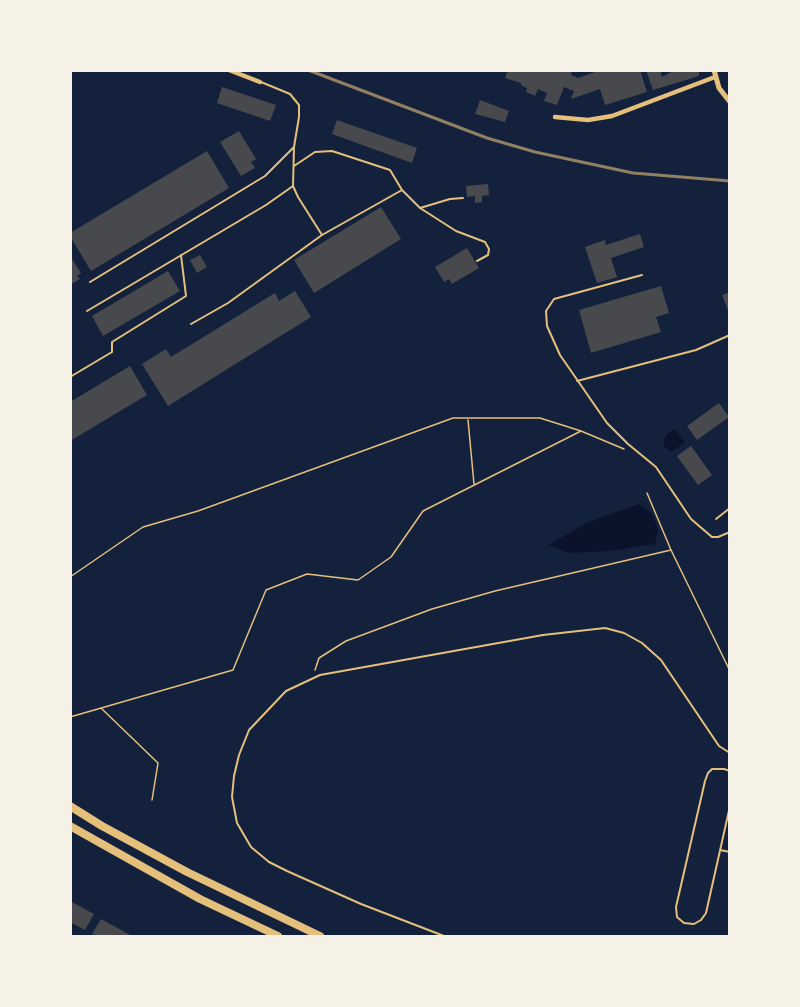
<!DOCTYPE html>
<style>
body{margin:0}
#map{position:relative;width:800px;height:1007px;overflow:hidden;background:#14213d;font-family:"Source Sans 3",sans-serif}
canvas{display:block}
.frame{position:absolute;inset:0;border:72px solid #f6f1e7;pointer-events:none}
</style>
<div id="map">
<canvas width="800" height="1007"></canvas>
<div class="frame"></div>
</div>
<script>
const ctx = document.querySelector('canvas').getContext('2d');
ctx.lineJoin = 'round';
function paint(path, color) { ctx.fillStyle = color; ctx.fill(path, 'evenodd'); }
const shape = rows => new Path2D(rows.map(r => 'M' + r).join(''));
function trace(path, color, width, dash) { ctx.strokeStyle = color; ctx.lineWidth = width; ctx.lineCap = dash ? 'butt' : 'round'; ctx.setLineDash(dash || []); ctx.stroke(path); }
const water = shape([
 [675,429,685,443,670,452,664,446,664,440,667,434],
 [639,504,652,513,658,530,655,544,611,551,569,553,549,545,588,522]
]);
const building = shape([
 [508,70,572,70,571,75,578,78,601,70,640,70,647,92,605,105,600,89,571,99,574,91,564,87,557,105,544,101,547,93,538,89,535,96,526,92,527,88,521,85,521,83,505,78],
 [646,70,660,70,662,77,675,70,699,70,699,76,653,90],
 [222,87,276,105,270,121,217,103],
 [480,100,509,111,505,122,475,114],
 [337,120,417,148,412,163,332,134],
 [239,131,256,159,251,162,255,168,241,176,220,142],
 [207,151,229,188,91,271,70,236,70,233],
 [488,184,489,195,482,196,482,202,475,203,475,196,467,197,466,186],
 [381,207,401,239,314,293,294,260],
 [640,234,644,247,611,258,617,277,597,283,585,247,605,240,606,245],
 [467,248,479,268,452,284,449,279,444,282,435,267],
 [200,255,207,267,197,273,190,260],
 [70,256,81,273,77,276,80,279,70,285],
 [168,271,180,291,103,336,92,316],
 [661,286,669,313,656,317,661,332,591,353,579,310],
 [295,291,311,317,168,406,142,364,166,349,171,357,275,293,279,301],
 [730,292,730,313,729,313,722,295],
 [130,366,147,395,70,441,70,402],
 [719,403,729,417,697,440,687,426],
 [691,446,712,475,698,485,677,456],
 [70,901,94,914,85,930,70,922],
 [101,919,132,936,97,936,92,934]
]);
const path = shape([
 [468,420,474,484],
 [647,493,671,550,730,671],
 [70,577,143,527,198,511,453,418,540,418,581,431,624,449],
 [315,670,319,658,346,641,432,609,495,591,671,550],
 [102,709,158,763,152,800],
 [70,717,233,670,266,590,307,574,358,580,391,557,423,511,581,431]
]);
const service = shape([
 [294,147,293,186,298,197,322,235],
 [294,166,315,152,332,151,390,170,402,190,420,208,450,199,463,198],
 [420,208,456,231,485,242,489,249,488,255,477,261],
 [642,275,554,299,546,311,547,326,560,355,607,423,628,444,656,467,691,519,712,537,718,537,730,532],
 [90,282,265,176,294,147,299,117,299,105,290,94,261,82],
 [87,311,266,205,293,186],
 [191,324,228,303,322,235,402,190],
 [70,377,112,352,112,342,186,296,181,255],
 [577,381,696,350,730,335],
 [716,519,730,508],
 [730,771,724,769,712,769,708,773,705,781,676,907,677,917,684,923,694,924,701,920,706,913,730,806],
 [720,850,730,852],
 [444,936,361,904,287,871,269,862,251,847,237,823,232,797,234,776,239,755,249,730,286,691,320,675,543,635,605,628,624,633,642,643,661,660,719,746,730,753]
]);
const minor = shape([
 [229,70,260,82],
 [555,117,588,120,612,116,715,77]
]);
const tertiary = shape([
 [714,70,719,88,730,102]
]);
const motorway = shape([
 [70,806,102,826,187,872,320,936],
 [70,826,200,899,278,936]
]);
const rail = shape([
 [308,70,487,138,535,152,633,173,730,181]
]);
paint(water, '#0b132b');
paint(building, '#48494c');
trace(path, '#e5c07b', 1.5);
trace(service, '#e5c07b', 2);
trace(minor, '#e5c07b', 4.5);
trace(tertiary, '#e5c07b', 5);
trace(motorway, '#e5c07b', 8);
trace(rail, '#918062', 3);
</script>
